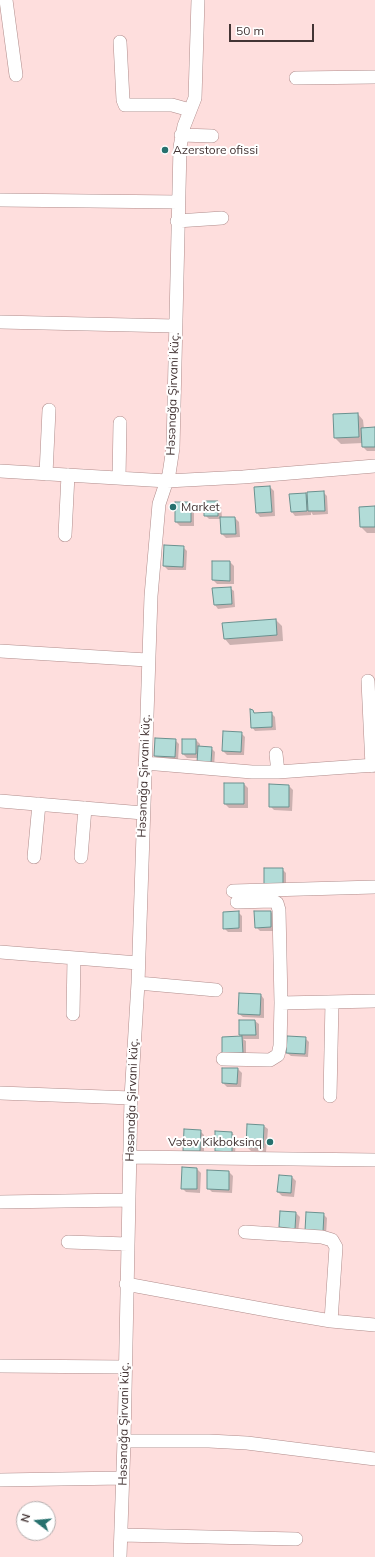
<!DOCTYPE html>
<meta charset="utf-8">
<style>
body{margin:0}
#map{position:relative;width:375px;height:1557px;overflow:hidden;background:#fededd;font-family:Mulish,sans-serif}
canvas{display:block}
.north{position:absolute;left:16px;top:1501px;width:40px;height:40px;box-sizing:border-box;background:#fff;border:1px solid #b4aeae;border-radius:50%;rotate:286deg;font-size:11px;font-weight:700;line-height:16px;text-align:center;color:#433434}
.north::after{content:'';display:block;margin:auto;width:14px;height:18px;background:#27716e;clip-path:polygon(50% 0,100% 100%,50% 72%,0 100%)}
.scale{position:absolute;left:229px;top:24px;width:85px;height:18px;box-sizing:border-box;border:2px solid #433434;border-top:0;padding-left:5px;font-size:12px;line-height:14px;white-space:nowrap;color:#433434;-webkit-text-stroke:3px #fff;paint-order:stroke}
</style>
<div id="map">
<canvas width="375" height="1557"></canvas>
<div class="north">N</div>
<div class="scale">50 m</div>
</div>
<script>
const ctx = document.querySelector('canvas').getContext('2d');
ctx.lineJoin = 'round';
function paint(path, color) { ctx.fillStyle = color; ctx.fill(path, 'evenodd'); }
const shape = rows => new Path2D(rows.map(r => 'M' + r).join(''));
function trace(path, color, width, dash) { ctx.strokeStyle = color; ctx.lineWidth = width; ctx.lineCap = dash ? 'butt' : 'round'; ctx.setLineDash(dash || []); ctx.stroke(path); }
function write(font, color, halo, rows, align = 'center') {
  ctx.font = font + ' Mulish,sans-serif'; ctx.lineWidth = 4; ctx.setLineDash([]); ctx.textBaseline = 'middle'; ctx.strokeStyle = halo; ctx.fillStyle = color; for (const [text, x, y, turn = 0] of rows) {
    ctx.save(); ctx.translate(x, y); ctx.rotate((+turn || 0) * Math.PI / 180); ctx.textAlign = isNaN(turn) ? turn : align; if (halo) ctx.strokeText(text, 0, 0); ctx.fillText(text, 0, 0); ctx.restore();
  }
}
const shadow = shape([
 [358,414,363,420,364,429,375,428,375,451,367,451,363,447,363,443,341,444,335,438],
 [270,487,274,491,275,516,260,517,257,513],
 [323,492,327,496,328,514,313,515,311,512,311,515,295,516,292,512,306,494,309,497],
 [217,502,221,506,222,518,235,518,239,522,240,537,226,538,222,534,221,519,209,519,205,515],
 [191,503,194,507,194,526,180,526,176,522],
 [375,507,375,533,367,533,361,527],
 [183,547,187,551,186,570,168,570,164,566],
 [213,562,230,562,234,566,234,584,217,584,213,580],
 [230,588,234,591,235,607,218,609,215,605],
 [276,620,282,626,283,641,230,645,225,639],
 [252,711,255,713,271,713,275,717,276,730,255,731,252,727],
 [241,733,245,737,244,755,227,755,223,751],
 [175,740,179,744,178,760,159,760,155,756],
 [196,740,200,744,200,747,211,748,215,752,214,767,198,758,187,758,183,754],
 [244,784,248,788,248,808,229,808,225,804],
 [289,786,293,790,292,811,274,810,270,806],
 [282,869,286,873,286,889,269,890],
 [238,912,242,916,242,932,228,932,224,928],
 [271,912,275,916,275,931,260,931,256,927],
 [261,995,264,999,264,1018,243,1017,239,1014],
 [255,1021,259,1024,259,1039,243,1039,246,1041,246,1056,223,1038,243,1037,240,1035],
 [305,1038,309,1042,308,1057,291,1056,287,1053],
 [238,1069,242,1073,241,1087,227,1087,223,1083],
 [264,1126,268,1129,266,1152,251,1151,247,1147],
 [200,1131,204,1135,204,1155,188,1154,184,1151],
 [232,1133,236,1137,235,1155,220,1155,216,1151],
 [197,1169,201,1173,200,1193,186,1192,182,1188],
 [229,1172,233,1176,232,1193,212,1192,208,1188],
 [292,1177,296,1181,294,1197,282,1196,278,1192],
 [296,1213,300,1217,298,1232,284,1231,280,1227],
 [323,1214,327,1218,326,1235,310,1234]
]);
const building = shape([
 [358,413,359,437,334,438,333,414,358,413],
 [375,427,375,447,362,447,361,428,375,427],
 [270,486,272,512,256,513,254,487,270,486],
 [324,491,325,511,308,511,307,492,324,491],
 [306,493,307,511,291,512,289,494,306,493],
 [204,501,218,501,218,516,204,516,204,501],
 [175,502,191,502,191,522,175,522,175,502],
 [375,506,375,527,360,527,359,507,375,506],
 [220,517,235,517,236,534,221,534,220,517],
 [164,545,184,546,183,567,163,566,164,545],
 [212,561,230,561,230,581,212,580,212,561],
 [231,587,232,604,214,605,212,588,231,587],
 [276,619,277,635,224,639,222,623,276,619],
 [250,709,253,710,254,713,272,712,272,727,251,728,250,709],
 [223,731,242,732,241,752,222,751,223,731],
 [155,738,176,739,175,757,154,756,155,738],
 [182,739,196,739,196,754,182,754,182,739],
 [198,746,212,747,211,763,197,763,198,746],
 [224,783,244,783,244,804,224,804,224,783],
 [269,784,289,785,289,807,269,807,269,784],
 [264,868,283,868,283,885,264,886,264,868],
 [239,911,239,928,223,929,223,912,239,911],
 [254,911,271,911,271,927,255,928,254,911],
 [239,993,261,994,260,1015,238,1014,239,993],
 [239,1020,255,1020,256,1035,239,1035,239,1020],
 [242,1036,243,1053,222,1053,222,1037,242,1036],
 [287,1036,306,1037,305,1054,286,1053,287,1036],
 [222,1068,238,1068,237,1084,222,1083,222,1068],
 [247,1124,264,1125,263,1148,246,1147,247,1124],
 [184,1129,201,1130,200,1151,183,1151,184,1129],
 [215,1131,232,1132,232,1152,215,1151,215,1131],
 [182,1167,197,1168,197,1189,181,1189,182,1167],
 [207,1170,229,1171,229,1190,207,1189,207,1170],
 [279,1175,292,1176,291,1193,277,1192,279,1175],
 [280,1211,296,1212,295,1229,279,1227,280,1211],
 [306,1212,324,1213,323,1232,305,1231,306,1212]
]);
const street = shape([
 [6,0,16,75],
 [120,42,123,100,125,105,172,105,190,110],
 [296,78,375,77],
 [181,135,212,136],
 [0,200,178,202],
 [177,221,222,218],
 [0,322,175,326],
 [0,471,167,481,243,477,375,466],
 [46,474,49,410],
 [119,478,120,423],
 [65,535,68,475],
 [0,651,147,660],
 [368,681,372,766],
 [276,754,278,772],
 [145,763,252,772,278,772,375,765],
 [0,801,143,813],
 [34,857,39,804],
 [81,857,85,808],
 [233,891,375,887],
 [0,952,138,963],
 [138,983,216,990],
 [281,1003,375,1001],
 [73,1014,74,958],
 [223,1059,270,1060,278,1055,280,1046,281,1003,279,910,277,903,272,901,237,902],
 [0,1093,131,1098],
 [330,1096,332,1002],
 [129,1157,375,1160],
 [0,1202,128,1200],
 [245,1232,322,1237,332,1240,336,1247,331,1321],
 [68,1242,127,1244],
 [126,1284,278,1312,331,1321,375,1325],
 [0,1366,125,1367],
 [124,1441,209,1441,247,1443,375,1459],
 [0,1480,123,1478],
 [121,1535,296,1539],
 [120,1557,124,1441,131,1098,138,983,151,596,159,504,169,474,173,448,180,147,184,126,195,98,198,0]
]);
const markers = [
 [165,150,4,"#27716e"],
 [173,507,4,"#27716e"],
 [270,1142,4,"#27716e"]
];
const poiNames = [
 ["Azerstore ofissi",173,150],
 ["Market",181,507],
 ["Vətəv Kikboksinq",262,1142,"right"]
];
const streetNames = [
 ["Həsənağa Şirvani küç.",173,394,-88],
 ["Həsənağa Şirvani küç.",144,776,-88],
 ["Həsənağa Şirvani küç.",132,1100,-88],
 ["Həsənağa Şirvani küç.",124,1424,-89]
];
paint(shadow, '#0003');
paint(building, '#b2dcd8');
trace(building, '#6a918f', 1);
trace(street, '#b08c8b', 14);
trace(street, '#fff', 13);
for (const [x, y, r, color] of markers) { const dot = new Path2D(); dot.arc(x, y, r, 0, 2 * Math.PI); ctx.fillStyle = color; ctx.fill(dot); trace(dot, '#fff', 1.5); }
write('12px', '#433434', '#fff', poiNames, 'left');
write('12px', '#433434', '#fff', streetNames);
</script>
